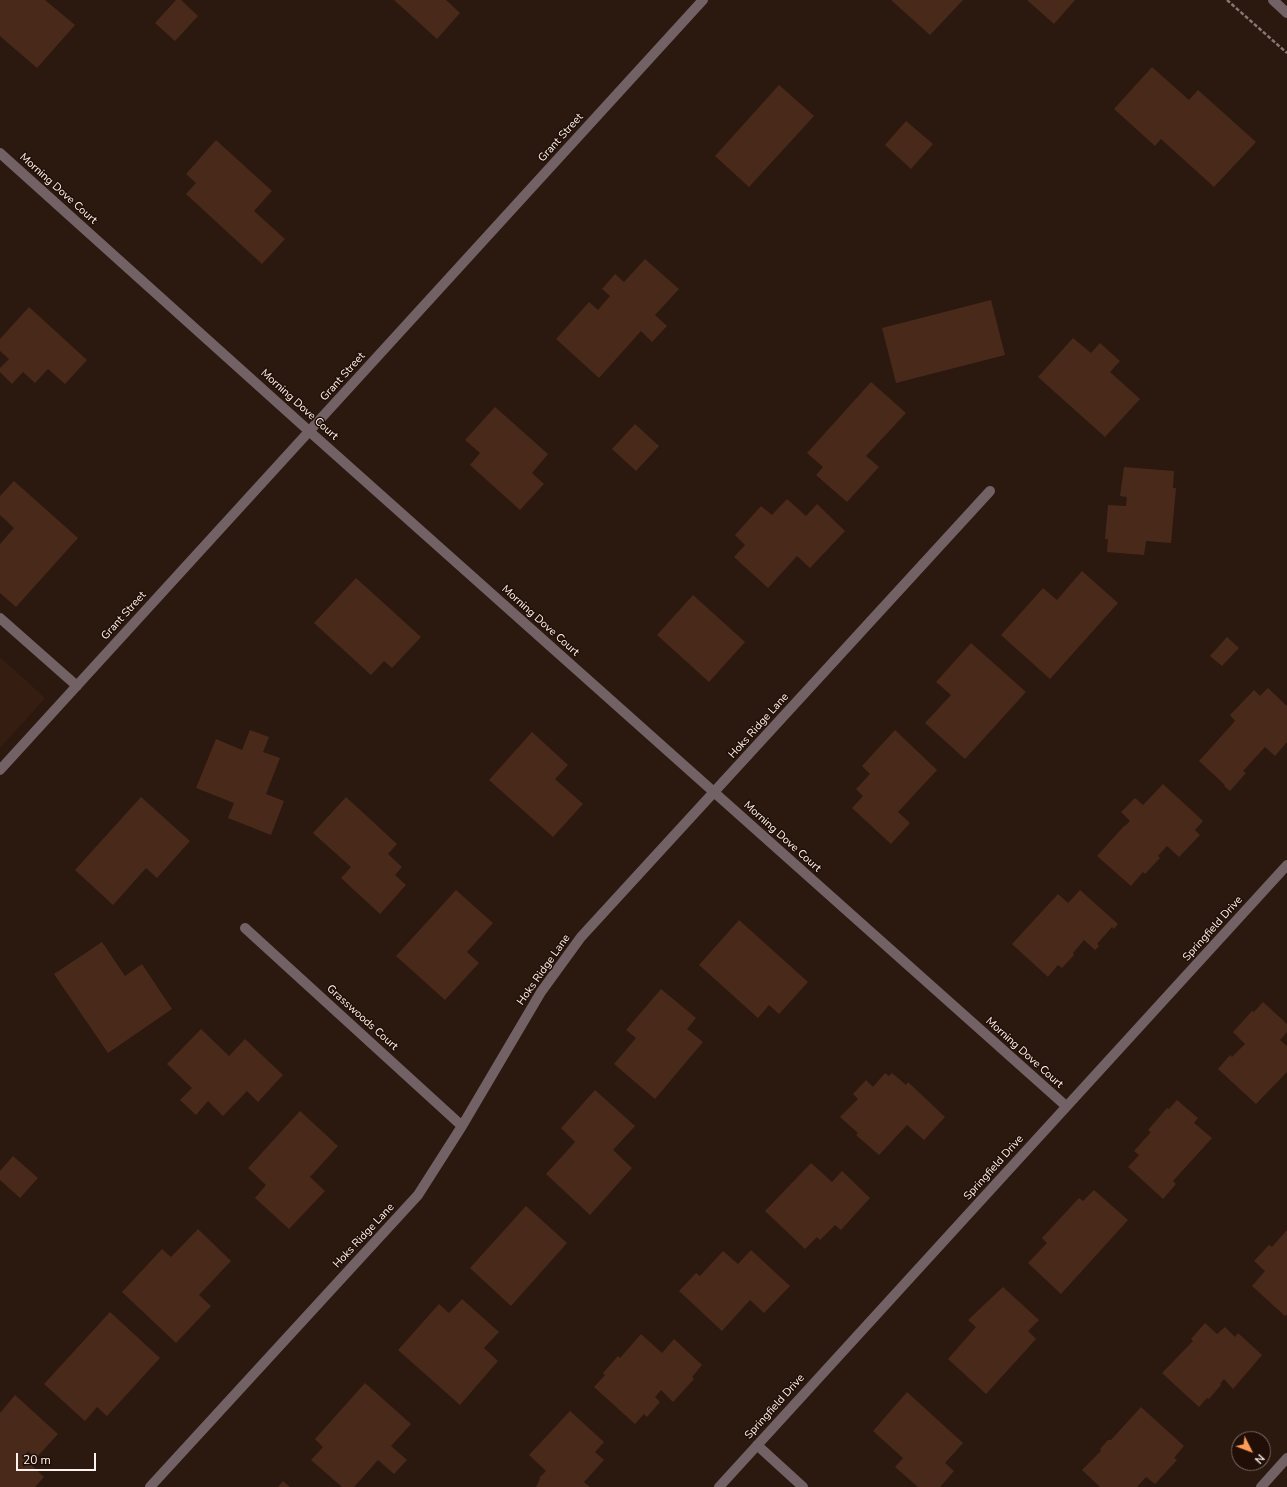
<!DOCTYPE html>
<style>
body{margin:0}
#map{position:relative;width:1287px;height:1487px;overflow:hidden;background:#2b180f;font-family:"Nunito Sans",sans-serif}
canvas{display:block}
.north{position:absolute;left:1231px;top:1431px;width:40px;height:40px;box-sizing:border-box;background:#210f07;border:1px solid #796a63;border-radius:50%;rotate:132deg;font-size:11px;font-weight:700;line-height:16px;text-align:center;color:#fdf2ed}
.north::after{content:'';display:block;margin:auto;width:14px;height:18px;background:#fe9c57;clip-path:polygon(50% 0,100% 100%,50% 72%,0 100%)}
.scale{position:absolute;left:16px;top:1453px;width:80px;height:18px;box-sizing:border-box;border:2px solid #fdf2ed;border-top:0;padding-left:5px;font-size:12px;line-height:14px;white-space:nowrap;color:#fdf2ed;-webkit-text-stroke:3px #210f07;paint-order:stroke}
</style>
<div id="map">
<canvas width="1287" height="1487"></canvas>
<div class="north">N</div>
<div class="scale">20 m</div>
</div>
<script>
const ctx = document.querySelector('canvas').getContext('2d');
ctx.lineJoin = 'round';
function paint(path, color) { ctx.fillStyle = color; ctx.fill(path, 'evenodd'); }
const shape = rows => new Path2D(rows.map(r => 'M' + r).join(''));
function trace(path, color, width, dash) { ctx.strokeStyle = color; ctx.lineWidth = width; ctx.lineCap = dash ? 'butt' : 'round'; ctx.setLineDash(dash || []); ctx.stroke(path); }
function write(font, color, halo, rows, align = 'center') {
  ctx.font = font + ' "Nunito Sans",sans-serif'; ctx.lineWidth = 3; ctx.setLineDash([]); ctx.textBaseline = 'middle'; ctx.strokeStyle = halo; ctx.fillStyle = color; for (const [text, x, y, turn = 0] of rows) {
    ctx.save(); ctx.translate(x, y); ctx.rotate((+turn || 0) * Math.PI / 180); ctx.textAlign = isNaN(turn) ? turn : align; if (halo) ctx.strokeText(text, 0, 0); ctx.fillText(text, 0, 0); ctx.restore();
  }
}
const built = shape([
 [0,657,45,698,0,748]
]);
const building = shape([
 [0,0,45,0,75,25,37,68,0,36],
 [176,0,181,0,198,16,175,41,155,23],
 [394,0,446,0,460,13,437,39],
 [891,0,963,0,930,35],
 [1027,0,1075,0,1054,24],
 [1152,67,1189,100,1198,90,1256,142,1214,187,1161,139,1155,146,1114,109],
 [779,85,814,116,749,187,715,156],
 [906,121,933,144,911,169,885,145],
 [216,140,272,191,254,211,285,239,262,264,186,194,196,183,186,174],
 [645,259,679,289,655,315,667,326,652,342,641,331,599,378,556,339,589,302,598,310,610,296,602,289,615,274,624,282],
 [991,300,1005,355,896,383,882,328],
 [29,307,87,360,65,384,48,369,35,383,23,372,12,384,0,372,0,368,9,359,0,351,0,339],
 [1073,338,1091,353,1100,343,1120,361,1110,372,1140,399,1105,437,1038,377],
 [871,382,906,413,866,456,879,467,847,502,816,475,823,467,807,453],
 [495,407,548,454,532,473,544,484,520,510,470,465,480,453,465,440],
 [635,424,659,446,636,471,612,449],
 [1124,467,1174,471,1173,488,1176,488,1171,543,1146,541,1144,555,1107,552,1108,539,1105,539,1108,505,1126,506,1127,497,1120,496],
 [14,481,78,538,16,607,0,593,0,544,14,528,0,515,0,496],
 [787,499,806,516,817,504,845,531,810,568,797,556,768,588,734,557,745,545,735,535,761,506,772,515],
 [1082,571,1118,603,1050,679,1001,635,1043,588,1057,600],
 [356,578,421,637,392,668,384,661,371,675,314,623],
 [693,595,745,642,709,682,657,635],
 [1227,637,1239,648,1222,666,1210,656],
 [971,643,1026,692,965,759,925,723,951,695,936,682],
 [1268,688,1287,706,1287,742,1275,756,1265,747,1243,771,1246,773,1230,791,1224,786,1225,785,1199,761,1235,721,1230,715,1254,690,1260,696],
 [250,730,269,737,263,752,280,758,266,794,284,801,271,835,228,818,234,803,196,788,216,739,242,750],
 [895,730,937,770,898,812,910,823,891,844,852,808,863,796,856,789,870,774,862,766],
 [532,732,568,765,555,779,583,804,553,837,489,780],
 [1163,784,1203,821,1195,830,1200,835,1179,857,1167,846,1158,856,1160,858,1145,874,1143,872,1131,886,1097,856,1124,826,1125,826,1130,821,1121,812,1135,798,1143,805],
 [141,797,190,841,157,878,146,868,113,905,75,870],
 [346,797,397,844,388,854,402,867,395,875,406,885,380,914,341,878,351,867,313,833],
 [456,890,493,923,467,952,479,963,445,1000,396,956],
 [1080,890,1118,924,1114,929,1112,927,1097,944,1099,946,1095,950,1084,940,1073,953,1074,955,1062,968,1058,965,1048,977,1012,944,1058,894,1068,903],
 [739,920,808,982,779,1014,769,1005,758,1018,699,965],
 [102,942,125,976,142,964,172,1009,108,1053,54,974],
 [661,989,696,1018,687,1029,703,1042,655,1099,614,1064,636,1038,626,1030],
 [1263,1002,1287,1024,1287,1032,1280,1040,1287,1046,1287,1072,1256,1104,1218,1069,1230,1055,1232,1057,1245,1044,1233,1032,1252,1011,1254,1012],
 [201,1029,229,1056,245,1039,283,1075,258,1102,247,1091,223,1116,208,1101,196,1115,180,1100,192,1088,167,1064],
 [885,1073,889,1076,892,1073,906,1085,908,1082,945,1117,924,1140,907,1125,879,1155,856,1135,858,1133,840,1117,858,1099,853,1094,866,1080,873,1087],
 [595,1090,635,1126,613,1150,632,1168,590,1215,546,1174,575,1142,561,1128],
 [1177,1100,1198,1118,1194,1123,1212,1138,1173,1181,1176,1184,1163,1199,1128,1167,1139,1155,1134,1151,1151,1132,1148,1130,1167,1108,1169,1109],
 [300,1111,338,1146,310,1177,325,1191,289,1229,255,1198,266,1185,248,1168],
 [13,1156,38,1178,20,1198,0,1180,0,1171],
 [811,1163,832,1182,842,1171,870,1198,841,1230,835,1225,820,1240,817,1237,805,1249,765,1211],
 [1094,1190,1128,1220,1061,1294,1028,1263,1047,1243,1042,1238,1079,1198,1083,1201],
 [526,1206,567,1243,511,1306,470,1268],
 [198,1229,231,1261,199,1295,211,1306,176,1343,122,1292,162,1249,171,1257],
 [1287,1230,1287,1314,1285,1316,1252,1286,1265,1271,1254,1261,1269,1245,1272,1247],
 [751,1250,790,1286,764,1313,750,1300,722,1331,679,1291,696,1273,700,1276,723,1251,738,1264],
 [1003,1287,1039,1320,1028,1331,1036,1339,986,1394,948,1359,976,1327,968,1320],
 [462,1299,499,1332,484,1348,498,1361,460,1405,398,1350,439,1304,449,1313],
 [110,1312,160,1358,107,1416,97,1407,85,1421,44,1384],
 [1205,1323,1217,1334,1225,1327,1235,1337,1238,1333,1262,1355,1233,1389,1224,1379,1220,1384,1221,1385,1209,1399,1207,1398,1199,1407,1162,1373,1193,1341,1191,1339],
 [641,1334,662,1353,674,1339,702,1365,692,1377,694,1379,673,1402,661,1390,655,1397,660,1402,647,1417,644,1414,635,1424,594,1387,605,1375,603,1373,618,1356,620,1358],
 [365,1383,411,1424,391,1446,407,1460,394,1474,378,1460,354,1487,342,1487,311,1460,323,1447,315,1439],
 [907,1392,963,1443,945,1463,954,1471,940,1487,918,1487,895,1467,903,1458,873,1431],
 [15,1395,58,1434,36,1458,28,1451,23,1457,44,1477,35,1487,0,1487,0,1413],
 [1141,1407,1184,1446,1174,1458,1177,1460,1155,1484,1146,1477,1137,1487,1100,1487,1082,1470,1101,1451,1100,1449,1108,1440,1111,1440],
 [570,1411,604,1442,595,1452,604,1460,584,1482,590,1487,536,1487,540,1479,539,1478,546,1471,529,1455],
 [283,1481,290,1487,278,1487]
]);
const path = shape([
 [1227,0,1287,53]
]);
const minor = shape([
 [1273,0,1287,13],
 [0,153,309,431,1066,1106],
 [0,618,77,686],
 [0,770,703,0],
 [245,928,462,1126],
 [757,1445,803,1487],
 [150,1487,418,1195,462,1126,541,992,581,937,990,491],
 [719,1487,1287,865],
 [1261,1487,1287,1458]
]);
const streetNames = [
 ["Grant Street",561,138,-48],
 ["Morning Dove Court",58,189,42],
 ["Grant Street",343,377,-48],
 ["Morning Dove Court",299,405,42],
 ["Grant Street",124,616,-48],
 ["Morning Dove Court",540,621,42],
 ["Hoks Ridge Lane",759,726,-48],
 ["Morning Dove Court",782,837,42],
 ["Springfield Drive",1213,929,-48],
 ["Hoks Ridge Lane",544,970,-55],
 ["Grasswoods Court",362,1018,42],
 ["Morning Dove Court",1024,1053,42],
 ["Springfield Drive",994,1168,-48],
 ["Hoks Ridge Lane",364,1236,-47],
 ["Springfield Drive",775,1407,-48]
];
paint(built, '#361d11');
paint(building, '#492a1a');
trace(path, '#887871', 2.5, [4, 2]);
trace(minor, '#726165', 10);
write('11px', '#fdf2ed', '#210f07', streetNames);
</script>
